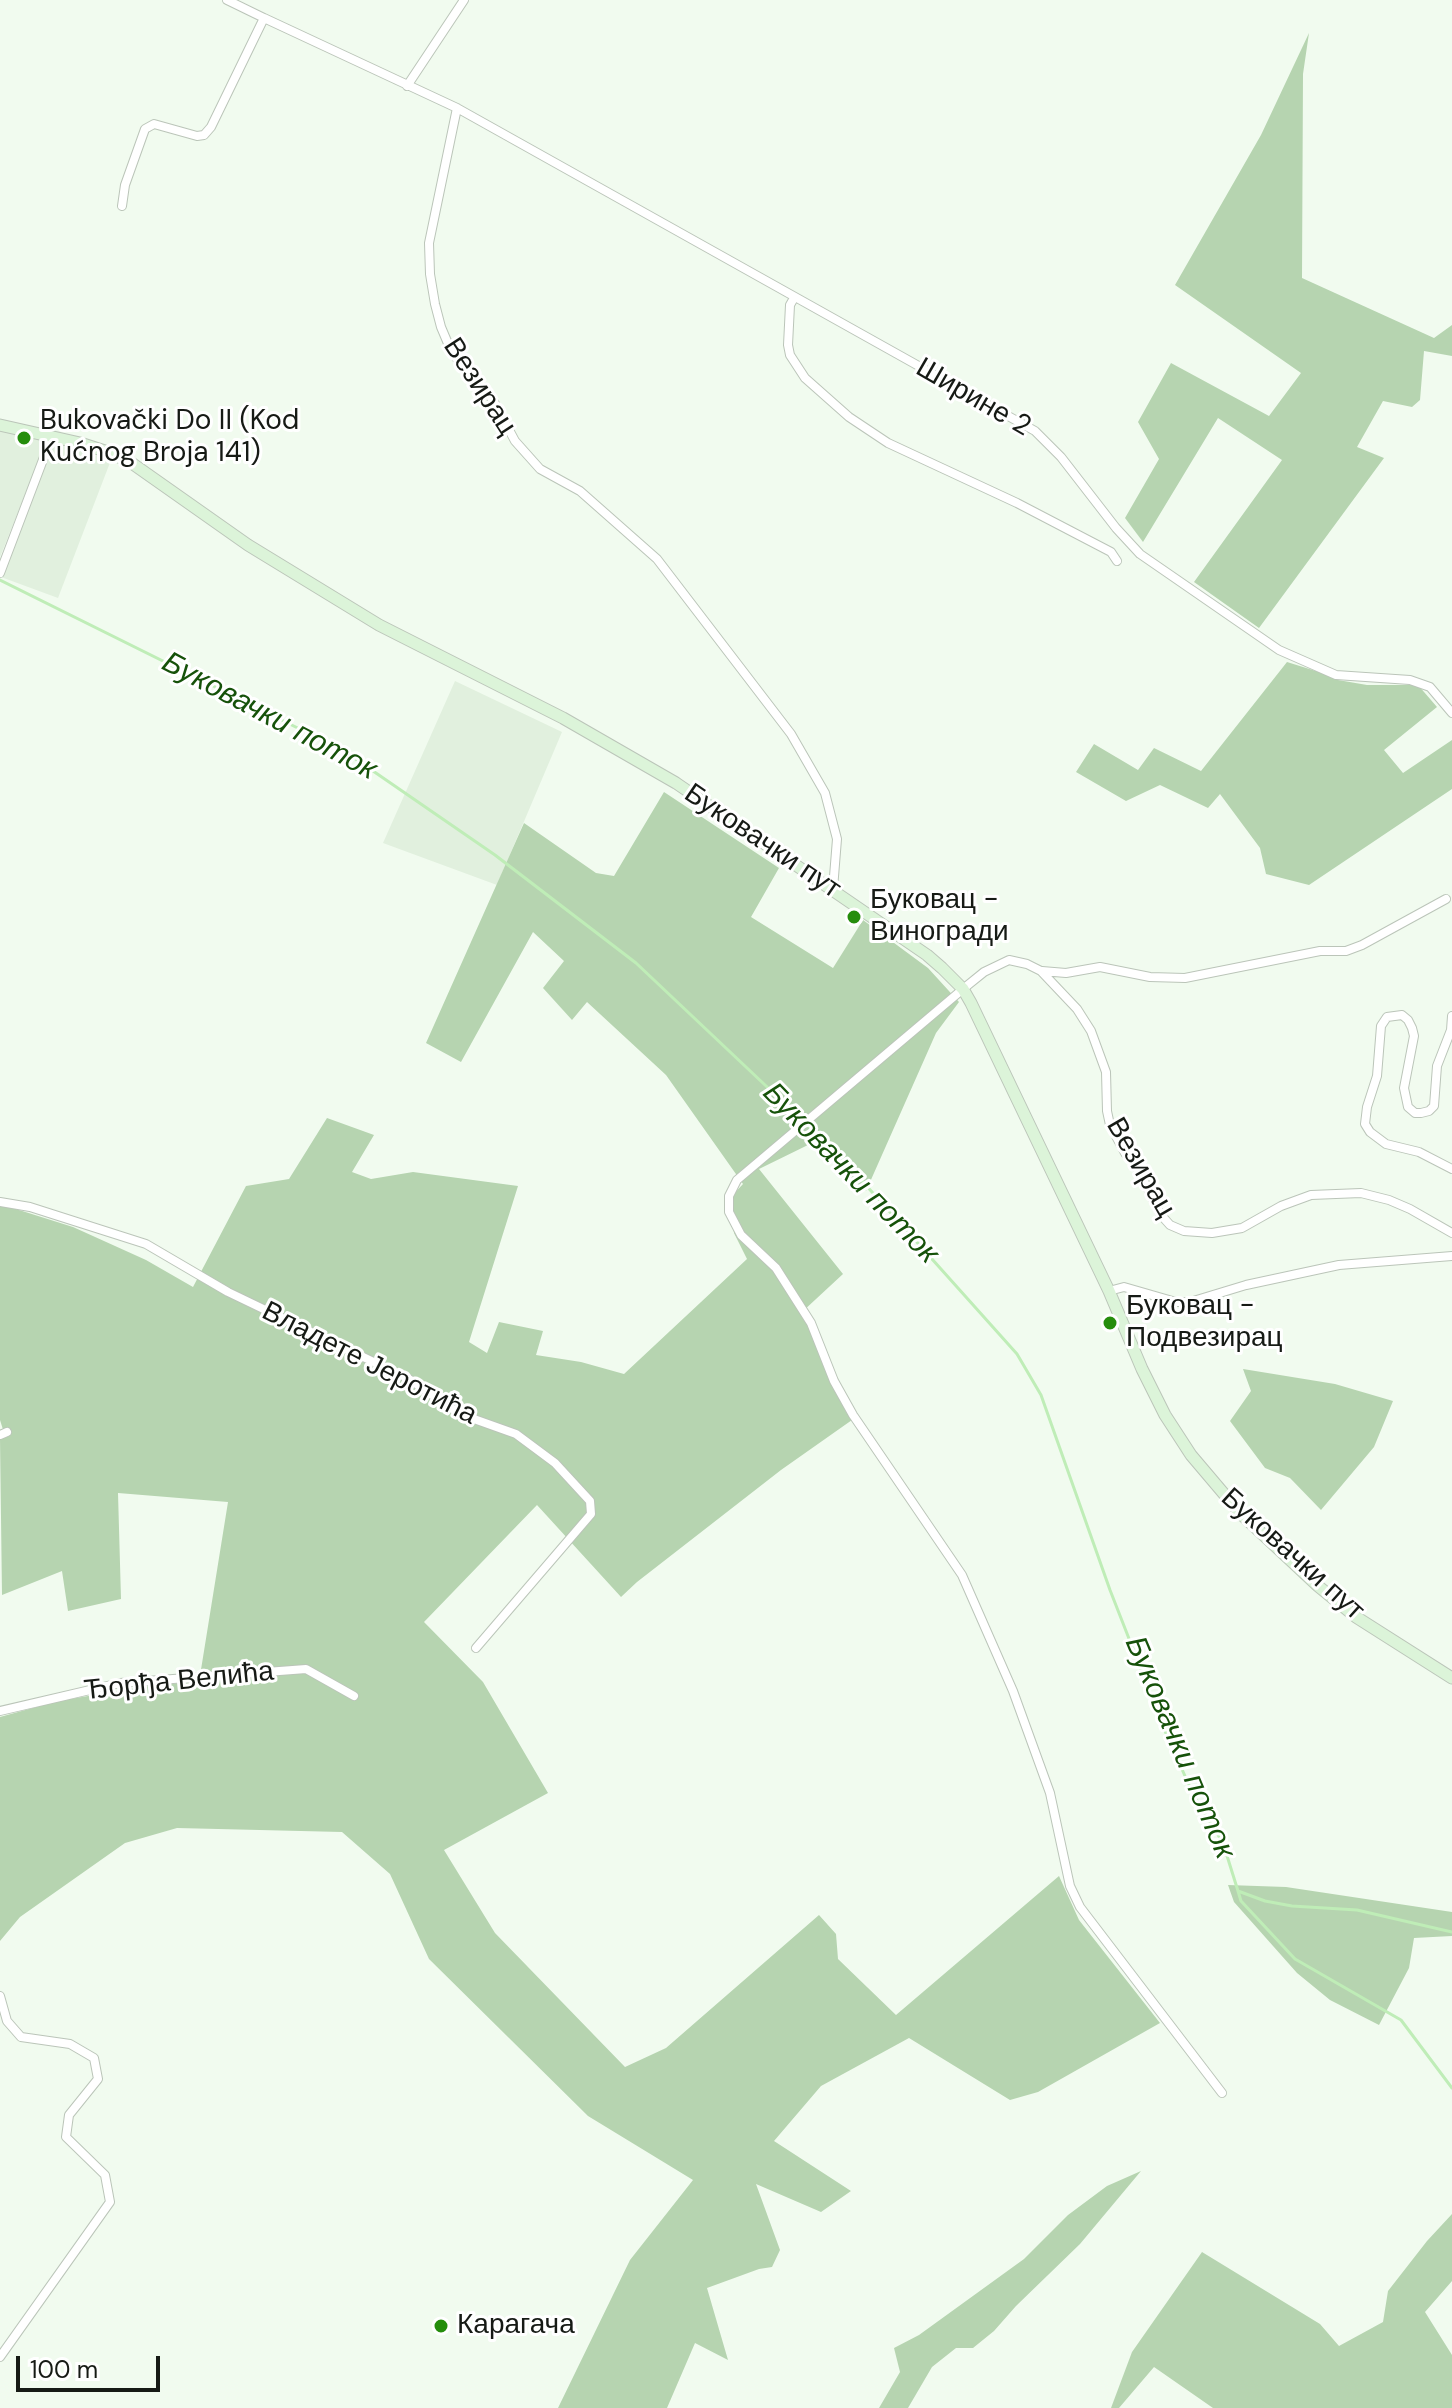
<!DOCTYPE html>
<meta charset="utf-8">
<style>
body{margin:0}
#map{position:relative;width:1452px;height:2408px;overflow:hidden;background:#f1fbef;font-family:"DM Sans",sans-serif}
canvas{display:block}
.scale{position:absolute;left:16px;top:2356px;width:144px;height:36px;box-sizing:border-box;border:4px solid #161a15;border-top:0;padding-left:10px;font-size:24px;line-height:28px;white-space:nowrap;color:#161a15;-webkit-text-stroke:6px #fff;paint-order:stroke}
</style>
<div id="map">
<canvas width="1452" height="2408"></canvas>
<div class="scale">100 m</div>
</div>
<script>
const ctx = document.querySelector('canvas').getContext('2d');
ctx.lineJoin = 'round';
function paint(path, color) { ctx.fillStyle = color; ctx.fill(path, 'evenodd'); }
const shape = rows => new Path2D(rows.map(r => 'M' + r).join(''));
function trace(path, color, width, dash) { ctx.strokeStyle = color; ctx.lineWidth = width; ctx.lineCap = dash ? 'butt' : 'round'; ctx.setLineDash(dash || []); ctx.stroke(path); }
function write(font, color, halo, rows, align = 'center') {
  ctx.font = font + ' "DM Sans",sans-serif'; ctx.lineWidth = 6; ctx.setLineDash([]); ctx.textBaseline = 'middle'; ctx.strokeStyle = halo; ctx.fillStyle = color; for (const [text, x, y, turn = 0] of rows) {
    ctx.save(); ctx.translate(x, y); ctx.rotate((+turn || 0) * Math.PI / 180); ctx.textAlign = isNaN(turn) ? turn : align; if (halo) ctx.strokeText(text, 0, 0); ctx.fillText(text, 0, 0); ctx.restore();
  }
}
const built = shape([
 [0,430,46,442,0,557],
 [53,443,111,460,58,598,1,577],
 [455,681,562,732,497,885,383,843]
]);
const green = shape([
 [1309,33,1303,74,1302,278,1434,338,1452,325,1452,356,1424,351,1420,400,1412,407,1383,401,1357,447,1384,458,1259,628,1194,582,1282,460,1218,418,1143,542,1125,518,1159,459,1138,422,1171,363,1269,416,1301,373,1175,285,1261,135],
 [1287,662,1319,672,1338,680,1367,685,1418,685,1437,707,1384,750,1403,773,1452,740,1452,789,1309,885,1266,874,1260,848,1220,794,1208,808,1160,785,1126,801,1076,772,1094,744,1138,770,1154,748,1201,771],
 [664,792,779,868,751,917,833,968,863,920,928,968,959,1002,936,1033,866,1191,810,1144,759,1169,843,1274,802,1312,852,1420,781,1470,637,1582,621,1597,537,1505,424,1622,483,1682,548,1793,444,1850,495,1933,625,2067,666,2048,819,1915,836,1934,838,1959,896,2015,1059,1876,1079,1920,1160,2023,1038,2092,1010,2100,909,2038,821,2086,774,2141,851,2191,821,2212,756,2184,780,2250,772,2267,759,2269,707,2288,728,2360,695,2343,667,2408,558,2408,630,2260,693,2180,588,2116,429,1959,390,1874,342,1832,177,1828,125,1843,20,1917,0,1941,0,1717,58,1701,154,1685,199,1682,228,1502,118,1493,121,1599,68,1611,62,1571,2,1595,0,1439,5,1436,0,1420,0,1204,73,1227,146,1260,193,1287,246,1186,289,1179,327,1118,374,1135,352,1172,371,1179,413,1172,518,1186,469,1342,487,1353,499,1322,543,1331,536,1355,581,1362,624,1374,747,1259,734,1233,730,1198,743,1184,666,1075,587,1002,572,1020,543,988,564,961,533,932,461,1062,426,1043,524,823,596,873,614,876],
 [1243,1369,1335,1384,1393,1401,1374,1447,1321,1510,1290,1478,1265,1468,1230,1421,1251,1391],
 [1228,1885,1286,1887,1452,1912,1452,1936,1414,1938,1409,1968,1379,2025,1330,2000,1297,1973,1234,1902],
 [1141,2171,1080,2244,1016,2306,994,2331,973,2348,956,2348,932,2367,908,2408,879,2408,900,2372,894,2348,919,2335,1024,2259,1068,2215,1107,2186],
 [1452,2214,1452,2281,1425,2312,1452,2355,1452,2408,1213,2408,1154,2367,1119,2408,1111,2408,1132,2352,1202,2252,1320,2324,1339,2346,1383,2322,1388,2291,1427,2241]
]);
const stream = shape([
 [0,580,344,751,495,855,636,963,838,1154,1017,1354,1041,1395,1110,1590,1167,1736,1194,1796,1223,1843,1238,1891,1265,1901,1292,1906,1357,1910,1452,1932],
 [1238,1891,1241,1901,1295,1959,1401,2020,1452,2088]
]);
const street = shape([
 [227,0,264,18],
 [407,86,464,0],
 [457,108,429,243,430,274,435,304,441,327,452,353,493,400,515,441,540,469,580,491,657,559,791,734,825,793,837,839,833,889],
 [122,206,125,185,145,129,154,124,197,136,204,135,211,127,264,18,457,108,1035,431,1061,457,1116,528,1140,554,1279,650,1336,675,1410,680,1430,687,1452,713],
 [794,298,790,305,788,345,790,355,805,378,849,417,888,443,1017,503,1111,552,1117,561],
 [0,573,52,436],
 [1042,971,1066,973,1100,967,1150,977,1185,978,1320,951,1346,951,1362,945,1446,899],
 [1452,1016,1451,1030,1437,1066,1434,1106,1429,1111,1421,1113,1415,1113,1408,1107,1404,1088,1414,1036,1412,1028,1408,1020,1402,1015,1387,1017,1381,1026,1377,1076,1367,1107,1365,1124,1370,1132,1386,1144,1419,1152,1452,1169],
 [0,1202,30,1207,146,1244,228,1292,409,1379,460,1414,516,1434,555,1463,590,1501,591,1514,476,1648],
 [1109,1291,1124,1287,1176,1302,1190,1302,1246,1285,1339,1265,1452,1256],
 [0,1435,7,1432],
 [0,1711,120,1683,306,1669,354,1696],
 [0,1996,7,2021,21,2037,70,2044,94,2058,98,2079,69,2115,66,2137,105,2175,110,2202,0,2357],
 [1222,2093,1080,1907,1070,1886,1050,1793,1013,1691,962,1575,853,1415,834,1381,811,1323,776,1268,741,1235,729,1212,729,1196,737,1180,963,989,984,972,1009,960,1027,964,1041,971,1077,1009,1091,1031,1106,1072,1107,1111,1110,1125,1125,1153,1136,1165,1161,1215,1170,1225,1184,1231,1212,1233,1242,1228,1281,1206,1311,1195,1361,1193,1389,1200,1410,1209,1452,1233]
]);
const secondary = shape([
 [0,425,80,443,111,453,133,464,248,545,379,625,563,718,676,783,927,955,942,968,963,989,971,1003,1109,1291,1142,1369,1165,1415,1191,1455,1241,1514,1318,1586,1356,1617,1452,1678]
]);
const markers = [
 [24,438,8,"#258d0c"],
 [854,917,8,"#258d0c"],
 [1110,1323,8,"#258d0c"],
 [441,2326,8,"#258d0c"]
];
const streetNames = [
 ["Везирац",479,387,57],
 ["Ширине 2",973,398,30],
 ["Буковачки пут",762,842,34],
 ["Везирац",1140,1168,60],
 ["Владете Јеротића",369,1364,27],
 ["Буковачки пут",1292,1555,42],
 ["Ђорђа Велића",179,1682,-6]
];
const poiNames = [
 ["Bukovački Do II (Kod",40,422],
 ["Kućnog Broja 141)",40,454],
 ["Буковац -",870,901],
 ["Виногради",870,933],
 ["Буковац -",1126,1307],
 ["Подвезирац",1126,1339],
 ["Карагача",457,2326]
];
const waterNames = [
 ["Буковачки поток",269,717,28],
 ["Буковачки поток",850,1174,46],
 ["Буковачки поток",1179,1748,67]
];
paint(built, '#e1f0de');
paint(green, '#b6d4b0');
trace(stream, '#bfedb7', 3);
trace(street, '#bbc5b9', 10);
trace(secondary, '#bbc5b9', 13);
trace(street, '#fff', 8);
trace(secondary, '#dcf4d9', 11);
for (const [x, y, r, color] of markers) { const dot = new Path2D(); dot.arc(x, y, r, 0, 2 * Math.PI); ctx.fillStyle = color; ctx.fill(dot); trace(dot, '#fff', 3); }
write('28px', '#161a15', '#fff', streetNames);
write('28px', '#161a15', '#fff', poiNames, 'left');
write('italic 30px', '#16520a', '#fff', waterNames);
</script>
